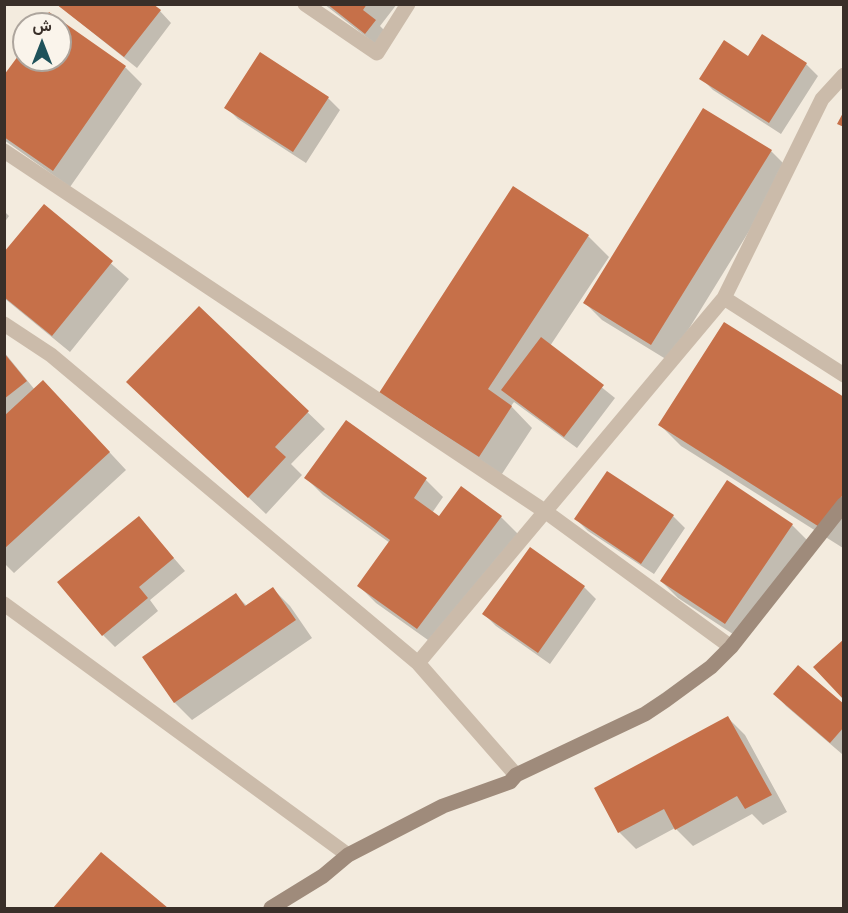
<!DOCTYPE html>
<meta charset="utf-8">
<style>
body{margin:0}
#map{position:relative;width:848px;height:913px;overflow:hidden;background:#f3ebde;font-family:"Nunito Sans",Vazirmatn,sans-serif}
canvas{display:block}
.frame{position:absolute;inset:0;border:6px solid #392f29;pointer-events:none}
.north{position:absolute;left:12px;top:12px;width:60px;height:60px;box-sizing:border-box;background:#faf4eb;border:2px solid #ada59d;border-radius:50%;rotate:0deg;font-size:16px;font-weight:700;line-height:24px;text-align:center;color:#392f29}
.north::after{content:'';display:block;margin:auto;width:21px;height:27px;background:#1f525a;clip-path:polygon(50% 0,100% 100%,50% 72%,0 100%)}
</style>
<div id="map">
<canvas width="848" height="913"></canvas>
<div class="frame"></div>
<div class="north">ش</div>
</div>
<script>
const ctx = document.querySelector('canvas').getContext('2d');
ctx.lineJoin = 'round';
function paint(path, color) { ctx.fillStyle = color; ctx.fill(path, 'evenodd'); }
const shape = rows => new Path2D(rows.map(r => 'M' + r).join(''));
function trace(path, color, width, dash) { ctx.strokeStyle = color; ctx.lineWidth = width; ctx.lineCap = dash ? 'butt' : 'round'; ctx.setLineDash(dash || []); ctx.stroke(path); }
const shadow = shape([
 [57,4,160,11,171,23,137,68],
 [324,4,397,4,380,26,392,38,383,50],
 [49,14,125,67,142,84,70,187,4,140,4,78,24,50,24,60,60,60,60,24,43,24],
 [762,36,806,64,818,76,781,134,713,90,701,78,748,58],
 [260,54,328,98,340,110,306,163,238,119,226,107],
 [771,151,788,168,669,361,602,320,585,303],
 [44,206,129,279,70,352,4,298,4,255],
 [4,211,9,216,4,223],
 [588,236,609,257,550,346,615,398,577,448,514,402,511,406,532,428,500,477,402,413],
 [199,308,325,429,291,464,302,475,266,514,145,399],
 [4,352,35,390,60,399,126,470,14,573,4,563],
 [844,399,843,548,681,446,660,425],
 [346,422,426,480,443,497,432,513,439,519,461,488,501,517,518,534,435,645,376,603,359,586,390,543,323,495,306,478],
 [673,516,685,528,654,574,588,531,576,519],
 [139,518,185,571,150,600,158,611,115,647,103,635],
 [792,525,809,542,742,640,678,598,661,581],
 [530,549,584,587,596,599,550,664,496,626,484,614],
 [273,589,290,606,312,638,192,720,175,703,144,657,236,595,247,606],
 [775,694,844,706,842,754,786,706],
 [728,718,745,735,787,812,763,825,752,814,693,846,675,828,636,849,619,832],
 [101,854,166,908,55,908]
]);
const building = shape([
 [56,4,153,4,161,10,124,57],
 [327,4,367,4,363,10,376,20,365,34],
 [49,12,126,66,53,171,4,137,4,75,24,48,24,60,60,60,60,24,41,24],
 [762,34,807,63,769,123,699,79,724,40,748,56],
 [260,52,329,97,293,152,224,108],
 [703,108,772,150,651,345,583,303],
 [844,111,844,127,837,124],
 [513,186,589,235,488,389,512,406,479,457,379,393],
 [44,204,113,261,52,336,4,297,4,252],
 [199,306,309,411,275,447,286,457,248,498,126,382],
 [724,322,844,397,844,493,821,528,658,425],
 [541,337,604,385,564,437,501,390],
 [4,353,27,381,4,399],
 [43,380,110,452,4,549,4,416],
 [346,420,427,478,414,498,439,516,461,486,502,516,417,629,357,586,390,540,304,478],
 [607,471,674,515,641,564,574,519],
 [727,480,793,524,725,624,660,581],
 [139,516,174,558,139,587,148,598,102,636,57,582],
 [530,547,585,586,538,653,482,614],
 [273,587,296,620,174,703,142,657,236,593,245,606],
 [844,639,844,700,813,667],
 [798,665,844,704,844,727,830,743,773,694],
 [728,716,772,795,745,809,737,796,675,830,664,809,618,833,594,788],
 [101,852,168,908,53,908]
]);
const minor = shape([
 [305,4,377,53,408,4],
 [4,151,546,512,731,647],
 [724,298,844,375],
 [4,324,51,355,418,663,516,775],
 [4,604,348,855],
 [418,663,724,298,822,99,844,75]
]);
const secondary = shape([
 [271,908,323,876,348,855,443,806,510,782,516,775,645,714,666,700,711,667,731,647,844,504]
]);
paint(shadow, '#0003');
paint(building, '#c67049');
trace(minor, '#cbbbaa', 15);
trace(secondary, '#9f8b7b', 15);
</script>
